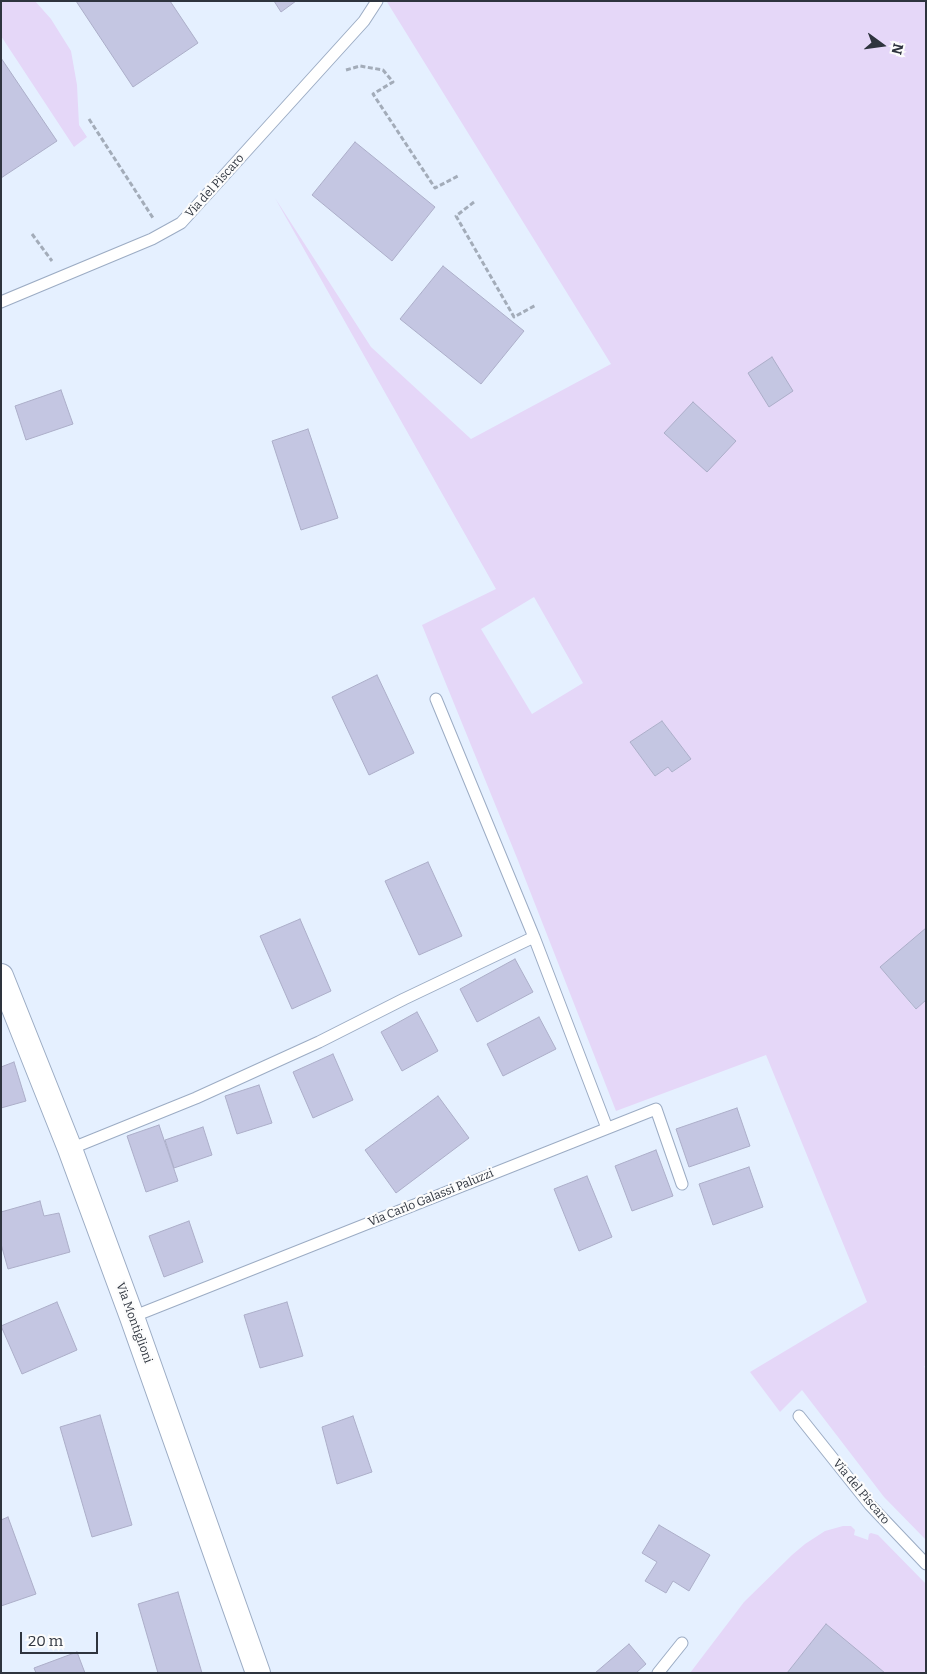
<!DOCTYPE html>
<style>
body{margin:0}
#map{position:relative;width:927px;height:1674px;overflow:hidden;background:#e5f0ff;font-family:Bitter,serif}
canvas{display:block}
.frame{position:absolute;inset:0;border:2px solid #2e343e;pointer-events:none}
.north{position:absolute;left:857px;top:20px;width:50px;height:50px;-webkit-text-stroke:4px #fcfcfc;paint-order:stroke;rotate:104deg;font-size:14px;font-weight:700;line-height:20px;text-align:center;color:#2e343e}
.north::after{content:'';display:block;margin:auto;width:18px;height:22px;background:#2e343e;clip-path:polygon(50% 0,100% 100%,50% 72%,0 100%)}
.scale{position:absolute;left:20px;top:1632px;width:78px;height:22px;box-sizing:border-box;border:2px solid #2e343e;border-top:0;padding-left:6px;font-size:15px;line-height:18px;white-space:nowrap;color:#2e343e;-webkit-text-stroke:4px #fcfcfc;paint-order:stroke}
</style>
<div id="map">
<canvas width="927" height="1674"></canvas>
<div class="frame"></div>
<div class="north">N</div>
<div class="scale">20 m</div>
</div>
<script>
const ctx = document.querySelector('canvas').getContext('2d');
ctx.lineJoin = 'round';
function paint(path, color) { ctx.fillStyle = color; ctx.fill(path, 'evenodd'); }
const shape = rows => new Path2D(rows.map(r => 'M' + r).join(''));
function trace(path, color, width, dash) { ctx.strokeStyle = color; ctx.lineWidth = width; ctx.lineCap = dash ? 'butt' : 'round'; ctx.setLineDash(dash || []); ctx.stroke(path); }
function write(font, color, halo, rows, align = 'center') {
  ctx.font = font + ' Bitter,serif'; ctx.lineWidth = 4.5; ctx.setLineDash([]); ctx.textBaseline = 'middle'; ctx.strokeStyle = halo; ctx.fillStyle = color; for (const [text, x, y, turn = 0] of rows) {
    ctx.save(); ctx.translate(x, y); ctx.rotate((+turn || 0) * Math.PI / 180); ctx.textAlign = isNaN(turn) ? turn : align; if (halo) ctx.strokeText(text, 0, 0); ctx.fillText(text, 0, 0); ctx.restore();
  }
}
const green = shape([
 [1,1,35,1,51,19,71,51,77,85,79,125,87,137,74,147,1,36],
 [926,1,926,928,881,967,915,1009,926,1000,926,1364,924,1367,926,1368,926,1540,884,1497,802,1390,780,1412,750,1372,867,1302,766,1055,616,1111,517,858,422,625,496,589,275,198,371,347,471,439,611,364,387,2],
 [534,597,583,683,532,714,481,629],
 [662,721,690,759,673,772,668,767,655,776,631,742],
 [843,1526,851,1526,855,1530,854,1535,868,1540,869,1534,871,1533,878,1535,926,1584,926,1673,885,1673,826,1625,787,1673,690,1673,744,1602,792,1555,805,1544,825,1531]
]);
const building = shape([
 [76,1,170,1,198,43,133,87,76,1],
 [274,1,296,1,281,12,274,1],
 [1,58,57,141,1,178,1,58],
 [355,142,435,207,392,261,312,195,355,142],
 [443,266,524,331,481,384,400,319,443,266],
 [772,357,793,391,769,407,748,373,772,357],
 [61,390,73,424,26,440,15,406,61,390],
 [693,402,736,441,707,472,664,433,693,402],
 [308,429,338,518,301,530,272,441,308,429],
 [377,675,414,753,369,775,332,697,377,675],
 [662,721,691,759,672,772,668,767,655,776,630,742,662,721],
 [428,862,462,936,419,955,385,881,428,862],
 [300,919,331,991,292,1009,260,936,300,919],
 [926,928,926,1000,916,1009,880,967,926,928],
 [515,959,533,992,477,1022,460,989,515,959],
 [417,1012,438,1051,402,1071,381,1032,417,1012],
 [539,1017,556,1049,503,1076,487,1044,539,1017],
 [333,1054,353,1100,313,1118,293,1072,333,1054],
 [14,1062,26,1101,1,1108,1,1067,14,1062],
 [259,1085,272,1123,237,1134,225,1096,259,1085],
 [438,1096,469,1138,396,1193,365,1150,438,1096],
 [737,1108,750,1146,689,1167,676,1129,737,1108],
 [159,1125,178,1181,146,1192,127,1136,159,1125],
 [203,1127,212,1155,174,1168,165,1140,203,1127],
 [656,1150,673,1196,632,1211,615,1166,656,1150],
 [749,1167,763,1207,713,1225,699,1184,749,1167],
 [587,1176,612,1237,579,1251,554,1189,587,1176],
 [40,1201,44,1216,59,1213,70,1252,8,1269,1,1244,1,1212,40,1201],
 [189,1221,203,1262,164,1277,149,1236,189,1221],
 [57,1302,77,1350,22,1374,1,1326,57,1302],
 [287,1302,303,1356,260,1368,244,1315,287,1302],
 [100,1415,132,1525,92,1537,60,1427,100,1415],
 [353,1416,372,1472,337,1484,322,1427,353,1416],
 [8,1517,36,1594,1,1606,1,1520,8,1517],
 [659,1525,710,1555,689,1591,673,1581,666,1593,645,1581,657,1562,642,1553,659,1525],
 [178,1592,202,1673,158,1673,138,1604,178,1592],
 [826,1624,867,1658,885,1673,787,1673,826,1624],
 [629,1644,646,1664,636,1673,595,1673,629,1644],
 [77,1652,85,1673,36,1673,34,1668,77,1652]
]);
const path = shape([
 [346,70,360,66,383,70,393,82,373,94,435,188,458,176],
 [89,119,153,218],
 [474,202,456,216,514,317,536,305],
 [32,234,52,261]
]);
const lane = shape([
 [1,302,152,239,181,223,364,21,377,1],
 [436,699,534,937,607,1128],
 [70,1149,196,1098,319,1042,404,999,534,937],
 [132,1317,656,1109,682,1184],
 [799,1416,870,1505,926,1564],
 [658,1673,682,1643]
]);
const street = shape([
 [1,976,70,1149,132,1317,258,1673]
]);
const streetNames = [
 ["Via del Piscaro",215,186,-48],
 ["Via Carlo Galassi Paluzzi",431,1198,-22],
 ["Via Montiglioni",134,1323,70],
 ["Via del Piscaro",861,1492,50]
];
paint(green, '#e5d7f8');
paint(building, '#c4c6e2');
trace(building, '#acaec9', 1);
trace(lane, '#9cacc4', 13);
trace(street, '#9cacc4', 26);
trace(path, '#a3acb9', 3, [5, 2.5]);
trace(lane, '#fff', 11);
trace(street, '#fff', 24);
write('12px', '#2e343e', '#fcfcfc', streetNames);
</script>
